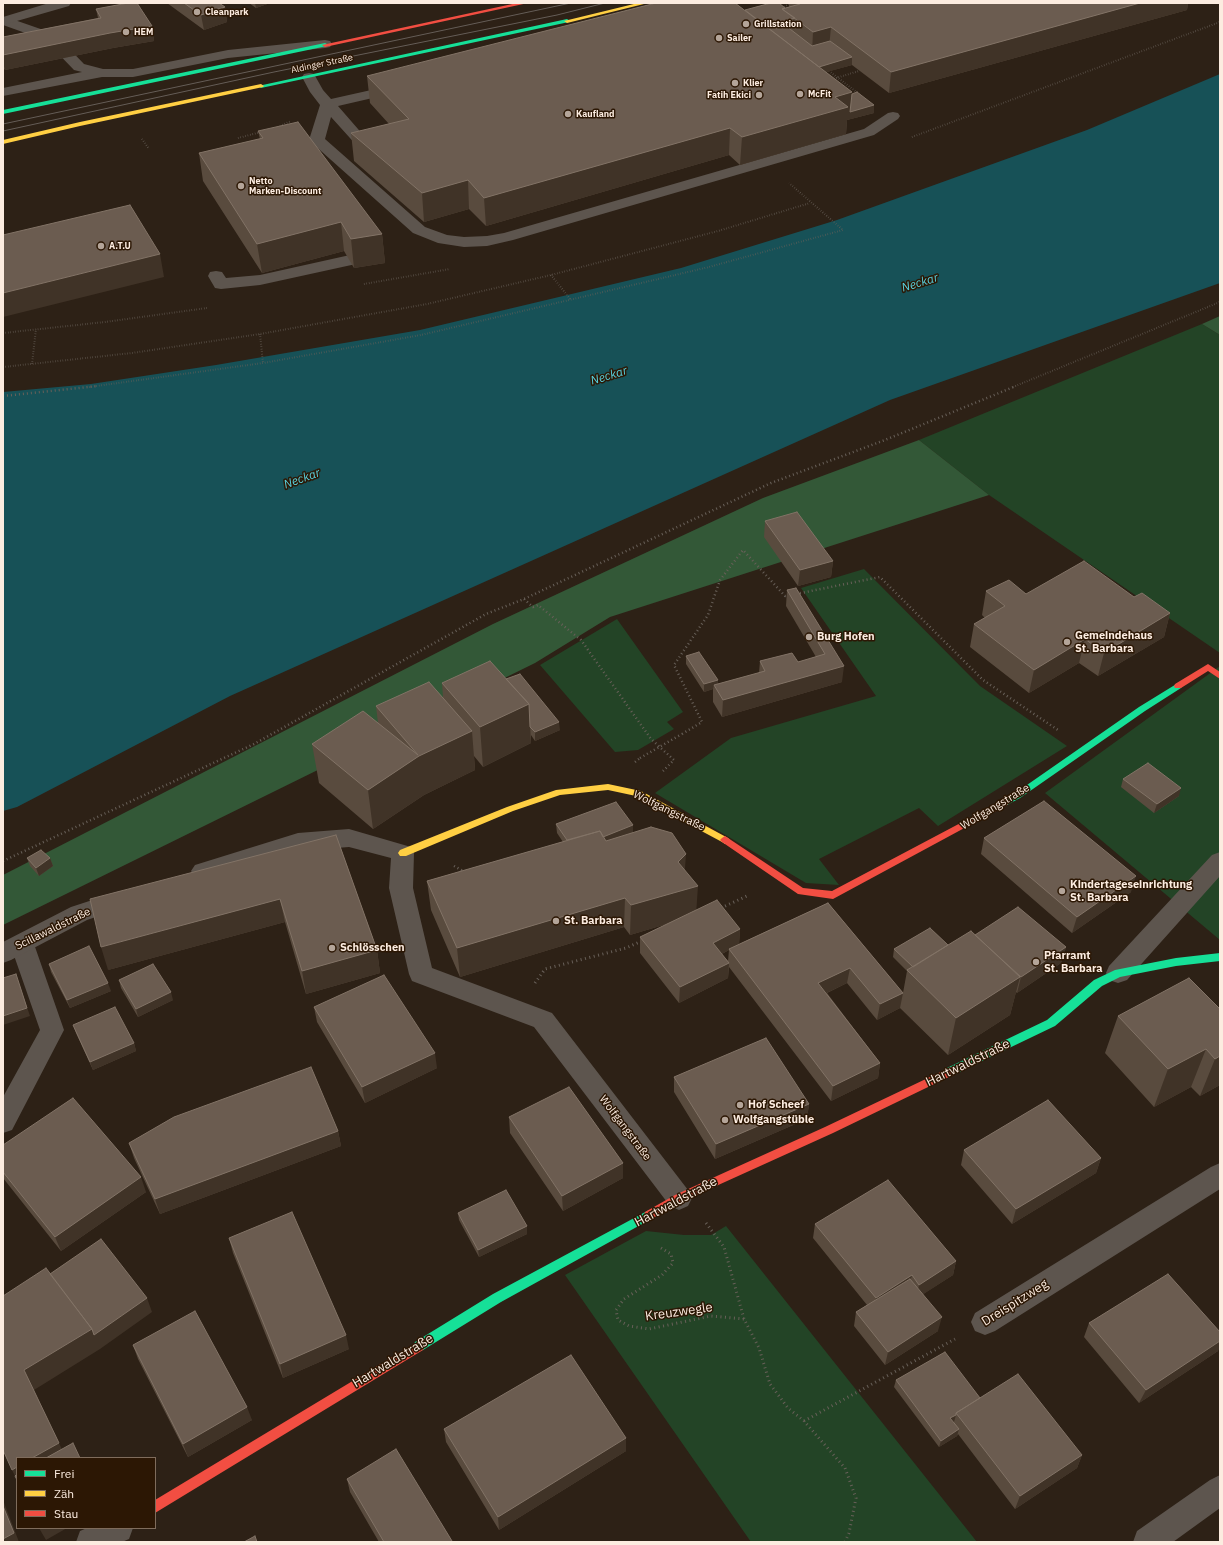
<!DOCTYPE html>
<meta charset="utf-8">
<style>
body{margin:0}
#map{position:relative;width:1223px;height:1545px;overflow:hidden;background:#2d2116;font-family:"IBM Plex Sans",sans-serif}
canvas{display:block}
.frame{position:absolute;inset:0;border:4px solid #fcece0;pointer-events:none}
.legend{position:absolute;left:16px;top:1457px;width:140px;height:72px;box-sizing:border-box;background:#2c1704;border:1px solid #7f6c5c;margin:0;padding:5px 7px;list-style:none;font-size:12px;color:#fcece0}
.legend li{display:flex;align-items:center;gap:8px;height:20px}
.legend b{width:20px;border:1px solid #7f6c5c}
</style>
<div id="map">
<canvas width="1223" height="1545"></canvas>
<div class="frame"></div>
<ul class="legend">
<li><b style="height:5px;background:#16e098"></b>Frei</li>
<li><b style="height:5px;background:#ffcf43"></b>Zäh</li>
<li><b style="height:5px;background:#f24e42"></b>Stau</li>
</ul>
</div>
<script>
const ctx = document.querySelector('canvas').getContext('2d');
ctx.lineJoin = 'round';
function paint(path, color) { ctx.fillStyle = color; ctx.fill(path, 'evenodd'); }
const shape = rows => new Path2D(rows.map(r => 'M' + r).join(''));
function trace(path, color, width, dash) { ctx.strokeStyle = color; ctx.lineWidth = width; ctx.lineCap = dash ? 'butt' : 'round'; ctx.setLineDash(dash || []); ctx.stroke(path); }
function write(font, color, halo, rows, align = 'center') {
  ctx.font = font + ' "IBM Plex Sans",sans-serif'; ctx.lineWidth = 3; ctx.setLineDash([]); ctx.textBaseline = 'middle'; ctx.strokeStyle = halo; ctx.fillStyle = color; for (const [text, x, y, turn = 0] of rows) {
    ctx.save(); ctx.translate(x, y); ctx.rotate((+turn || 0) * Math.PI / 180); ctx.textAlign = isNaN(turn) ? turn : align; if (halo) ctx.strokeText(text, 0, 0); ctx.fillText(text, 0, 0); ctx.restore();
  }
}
const green = shape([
 [1202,324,1220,335,1220,653,989,495,919,440],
 [864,569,980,686,1067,746,938,826,919,808,819,859,839,885,806,883,655,793,731,738,876,696,801,588],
 [617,619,683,712,667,722,674,729,638,750,615,752,540,665],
 [1220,666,1220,940,1045,793],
 [726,1226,977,1542,751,1542,565,1275,646,1231,684,1235,711,1235]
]);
const forest = shape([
 [1220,316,1220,335,1202,324],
 [919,440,989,495,610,617,535,663,3,925,3,875,493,624,763,498]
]);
const water = shape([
 [1220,74,1220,283,890,400,230,696,17,807,3,811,3,392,91,384,216,365,420,330,681,268,837,220,1087,130]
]);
const pathFar2 = shape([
 [782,8,791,3],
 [829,71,859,94],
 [836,78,859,71],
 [280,126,291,121],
 [912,137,1220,22],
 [238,138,261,132],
 [142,139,149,149],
 [551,275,571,300],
 [364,284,450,269],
 [3,333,105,322,207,308],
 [260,334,263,363],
 [32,364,36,329],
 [3,367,132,353,260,334,427,304,551,275,718,231,810,203],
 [89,387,263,363,421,335,709,267,843,230,789,183],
 [1013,387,1220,302]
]);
const pathFar1 = shape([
 [3,396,98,386],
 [796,594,880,577,983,680,1058,730],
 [524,599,533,607,538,605,581,640,651,739,674,760,663,771],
 [682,734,702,722,674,665,708,615,720,580,743,550,785,596,790,595],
 [635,762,640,758],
 [3,861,254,744,486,614,524,599,771,483,885,440,1016,386],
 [454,866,463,871]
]);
const path = shape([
 [721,908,749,895],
 [535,983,545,969,626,948,642,941],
 [706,1223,724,1247,744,1319],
 [661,1248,671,1254,673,1263,662,1275,624,1299,616,1310,618,1320,629,1326,649,1329,711,1316,744,1319,759,1348,770,1384,788,1408,804,1421,845,1468,856,1498,849,1533,845,1542],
 [804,1421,955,1339]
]);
const lane = shape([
 [6,17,55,34,84,64,103,69,133,69,228,50,325,40,330,41,332,44,330,47,325,48,228,58,133,77,102,77,3,96,3,88,82,72,74,70,45,40,3,25,3,18,6,17],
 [309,73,314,74,323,90,331,99,398,84,403,85,405,88,403,91,338,106,378,152,381,155,378,158,373,160,368,158,331,117,325,139,425,227,447,235,464,237,487,236,504,233,864,129,888,113,893,112,898,113,900,116,898,119,874,135,513,240,487,246,464,247,438,243,413,233,312,143,309,140,320,105,310,92,302,77,304,74,309,73],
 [350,255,356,256,358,260,356,264,260,285,221,289,215,288,208,276,210,272,216,271,222,272,226,278,260,275,350,255],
 [1220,852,1220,876,1127,980,1118,983,1109,980,1106,973,1109,966,1212,855,1220,852],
 [22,935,30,937,34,944,64,1030,12,1130,3,1133,3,1097,40,1030,10,944,14,937,22,935]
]);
const street = shape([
 [49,3,71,3,69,6,3,25,3,17,49,3],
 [349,829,411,847,414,853,413,888,432,968,552,1013,688,1190,692,1198,688,1206,679,1210,670,1206,534,1027,412,981,409,974,389,888,391,858,349,847,298,851,203,880,195,877,191,871,195,865,298,833,349,829],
 [120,891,128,894,132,900,128,906,87,920,11,960,3,963,3,942,71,907,120,891],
 [1220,1163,1220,1189,995,1331,985,1335,975,1331,971,1322,975,1313,1211,1167,1220,1163],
 [1220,1475,1220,1508,1173,1542,1133,1542,1137,1531,1210,1480,1220,1475],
 [87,1528,133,1528,129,1539,122,1542,76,1542,80,1531,87,1528]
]);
const fast = shape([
 [567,19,570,21,569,22,261,88,258,86,567,19],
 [325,43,327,44,327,46,3,114,3,110,325,43],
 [1178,683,1181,684,1182,686,1181,688,1145,711,1020,798,1007,805,1001,805,999,803,1001,801,1014,794,1139,707,1178,683],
 [1220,953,1220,961,1176,966,1120,977,1102,986,1055,1026,955,1074,951,1075,947,1074,946,1071,947,1068,1047,1020,1094,980,1115,970,1176,958,1220,953],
 [649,1210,653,1212,654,1215,653,1218,501,1302,423,1350,419,1351,415,1350,413,1346,415,1342,493,1294,649,1210]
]);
const slow = shape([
 [638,3,648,3,567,23,564,21,638,3],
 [261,84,264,86,263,87,80,126,3,144,3,140,80,122,261,84],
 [608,784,641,791,728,838,730,840,728,842,725,844,722,842,636,796,608,790,560,795,513,811,406,856,400,856,398,853,400,850,507,807,556,790,608,784]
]);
const jam = shape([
 [517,3,528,3,325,47,322,45,517,3],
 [1208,664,1220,672,1220,679,1208,671,1181,688,1175,688,1174,686,1175,684,1208,664],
 [1004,800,1007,801,1009,803,1007,805,833,899,798,894,722,842,720,840,722,838,725,836,803,888,832,891,1004,800],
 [951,1067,955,1068,956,1071,955,1074,833,1133,683,1201,653,1218,649,1220,645,1218,644,1215,645,1212,675,1195,825,1127,951,1067],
 [419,1341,423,1342,425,1346,423,1350,155,1513,155,1500,419,1341]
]);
const tram = shape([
 [3,124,571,3],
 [3,131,274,72,557,15,605,3]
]);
const pathBridge = shape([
 [640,758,682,734]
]);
const wall = shape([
 [167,3,219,3,225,7,227,22,204,30],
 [249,3,270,3,256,8],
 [789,3,1188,3,1187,10,889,93,852,65,826,72,852,94,874,105,874,113,847,120,846,134,740,165,729,155,486,226,469,209,424,222,354,161,351,133,389,124,370,103,367,76,745,10,785,8,789,7],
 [96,9,152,26,154,41,113,48,5,70,3,67,3,37,98,18],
 [258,131,382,234,385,263,354,268,344,251,262,273,203,181,199,153,260,139],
 [765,521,833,561,831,577,798,586,764,537],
 [796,588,842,682,722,717,713,702,713,689,704,692,686,664,686,656,718,680,718,684,759,673,760,661,798,662,816,657,786,606,787,590],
 [986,591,1026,594,1134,597,1170,613,1164,637,1098,676,1079,663,1029,693,970,647,974,624,985,618,982,615],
 [506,679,560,730,535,741,531,735,531,743,483,767,474,756,475,770,424,795,373,829,319,783,312,744,378,723,376,706,443,697,442,683],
 [1123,779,1179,796,1154,813,1121,787],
 [556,824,633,833,685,870,696,910,740,929,739,944,828,903,903,993,907,971,893,957,894,949,948,945,975,935,1066,947,1061,963,1017,993,1016,992,1010,1015,948,1055,900,1008,877,1020,847,983,827,993,880,1063,878,1078,831,1101,729,967,728,978,679,1003,640,953,640,937,670,923,630,935,624,927,460,977,431,910,427,881,563,842,557,833],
 [729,950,728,961,722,954],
 [336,835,377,950,380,973,306,994,285,922,108,970],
 [984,838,1131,892,1072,933,981,854],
 [27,858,50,858,53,866,39,876,30,866],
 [49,964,111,991,70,1008,51,972],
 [119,980,173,1000,138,1017,121,988],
 [314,1007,437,1068,365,1103,317,1022],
 [1220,1009,1220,1085,1200,1096,1191,1087,1154,1107,1105,1053,1118,1016],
 [73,1025,134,1043,136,1051,93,1070,76,1033],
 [674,1077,809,1104,807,1119,715,1159,674,1092],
 [509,1117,623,1163,623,1178,563,1211,510,1133],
 [338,1131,341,1146,160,1214,134,1158,129,1143],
 [3,1145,146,1192,61,1251,3,1178],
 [964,1150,1101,1158,1096,1173,1012,1224,961,1165],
 [458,1213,527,1226,527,1234,479,1257,459,1220],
 [815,1224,956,1261,953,1275,923,1294,938,1331,885,1365,854,1326,856,1312,867,1305,813,1238],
 [229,1238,349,1349,283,1378,233,1253],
 [1089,1323,1218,1351,1139,1403,1084,1337],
 [133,1345,252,1420,188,1457,138,1359],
 [896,1380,980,1398,1082,1455,1077,1468,1015,1509,958,1434,957,1436,939,1447,894,1387],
 [444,1429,626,1451,499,1530,446,1442],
 [347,1479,452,1542,379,1542,350,1492]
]);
const shadedWall = shape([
 [255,3,270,3,256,8],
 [1140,3,1188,3,1187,10,889,93,891,72],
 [225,7,227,22,204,30,201,15],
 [152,26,154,41,113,48,5,70,3,63,3,55,110,33],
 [831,27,829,48,812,53,813,32],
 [852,57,852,65,798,80,799,72],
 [852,92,850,112,874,105,874,113,847,120,846,134,740,165,742,137,835,97],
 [730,128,729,155,486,226,484,198],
 [468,180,469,209,424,222,422,193],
 [341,222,344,251,262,273,257,244],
 [382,234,385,263,354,268,351,239],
 [160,254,164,277,3,317,3,293],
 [833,561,831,577,798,586,800,570],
 [1170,613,1164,637,1098,676,1104,653],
 [1085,639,1079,663,1029,693,1034,670],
 [844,666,842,682,722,717,723,700],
 [718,680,718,688,714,685,713,689,704,692,704,684],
 [529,704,531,743,483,767,480,727],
 [559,722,560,730,535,741,535,732],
 [472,731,475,770,424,795,373,829,368,790,419,756],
 [1181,788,1179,796,1154,813,1157,804],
 [633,825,633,834,573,857,573,848],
 [686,854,684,883,678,862],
 [50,858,53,866,39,876,36,868],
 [1136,876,1131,892,1072,933,1077,917],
 [698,886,696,915,630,935,631,905],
 [625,898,624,927,460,977,457,948],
 [280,899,285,922,108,970,101,947],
 [740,929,739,945,729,949,729,950,712,959,713,943],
 [1066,947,1061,963,1017,993,1021,977],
 [377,950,380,973,306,994,302,971],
 [729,963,728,978,679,1003,680,987],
 [850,968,847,983,816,998,818,983],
 [16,974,30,1016,3,1025,3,1016],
 [1020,977,1010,1015,948,1055,956,1018],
 [108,983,111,991,70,1008,67,1000],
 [171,992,173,1000,138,1017,136,1009],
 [903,993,900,1008,877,1020,880,1004],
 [134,1043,136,1051,93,1070,90,1062],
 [1206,1049,1191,1087,1154,1107,1168,1069],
 [435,1053,437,1068,365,1103,362,1087],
 [1220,1056,1220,1085,1200,1096,1215,1059],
 [880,1063,878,1078,831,1101,833,1086],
 [809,1104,807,1119,715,1159,716,1144],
 [338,1131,341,1146,160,1214,155,1199],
 [1101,1158,1096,1173,1012,1224,1016,1209],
 [623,1163,623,1178,563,1211,562,1196],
 [141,1177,146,1192,61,1251,55,1237],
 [527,1226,527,1234,479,1257,478,1250],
 [956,1261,953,1275,916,1299,919,1285],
 [912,1275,908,1290,873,1313,876,1298],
 [147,1298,152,1312,100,1349,34,1390,66,1458,32,1458,24,1370,92,1329],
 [942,1317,938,1331,885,1365,888,1352],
 [346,1335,349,1349,283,1378,280,1364],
 [1220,1341,1220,1348,1218,1351,1139,1403,1146,1390],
 [247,1407,252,1420,188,1457,183,1444],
 [956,1415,954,1422,948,1425,950,1418],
 [959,1429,957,1436,939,1447,941,1441],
 [626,1438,626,1451,499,1530,498,1517],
 [1082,1455,1077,1468,1015,1509,1020,1496],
 [17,1467,17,1480,12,1470],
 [3,1500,19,1542,3,1542],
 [39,1528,67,1528,46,1540]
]);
const building = shape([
 [128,3,137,3,152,26,110,33,3,55,3,37,101,18,96,9,128,3],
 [184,3,219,3,225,7,201,15,184,3],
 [656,3,735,3,852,92,835,97,848,107,742,137,730,128,484,198,468,180,422,193,351,133,409,119,367,76,656,3],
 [771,3,779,3,785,8,782,9,795,18,781,22,812,46,830,41,852,57,819,67,745,10,771,3],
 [798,3,1140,3,891,72,831,27,813,32,782,9,800,4,798,3],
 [857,92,874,105,850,112,852,94,857,92],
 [298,122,382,234,351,239,341,222,257,244,199,153,263,138,258,131,298,122],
 [130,205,160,254,3,293,3,235,130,205],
 [797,512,833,561,800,570,765,521,797,512],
 [1084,561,1134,597,1142,593,1170,613,1104,653,1085,639,1034,670,974,624,1005,606,986,591,1009,580,1026,594,1084,561],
 [796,588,844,666,723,700,714,685,765,671,760,661,792,653,798,662,825,654,787,590,796,588],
 [699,652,718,680,704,684,686,656,699,652],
 [490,661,529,704,480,727,442,683,490,661],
 [520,674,559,722,535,732,530,727,529,704,506,679,520,674],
 [429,682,472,731,419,756,368,790,312,744,363,711,418,755,376,706,429,682],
 [1148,763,1181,788,1157,804,1123,779,1148,763],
 [1044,801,1136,876,1077,917,984,838,1044,801],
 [616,802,633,825,603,837,600,831,567,840,556,824,616,802],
 [651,827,672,833,686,854,678,862,698,886,631,905,625,898,457,948,427,881,600,831,606,841,651,827],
 [336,835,377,950,302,971,280,899,101,947,90,899,336,835],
 [41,850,50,858,36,868,27,858,41,850],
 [717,900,740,929,713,943,729,963,680,987,640,937,717,900],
 [828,903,903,993,880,1004,850,968,818,983,880,1063,833,1086,729,949,828,903],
 [1018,907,1066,947,1021,977,975,935,1018,907],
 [930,928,948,945,913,967,894,949,930,928],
 [971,931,1020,977,956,1018,907,970,971,931],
 [89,946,108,983,67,1000,49,964,89,946],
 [153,964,171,992,136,1009,119,980,153,964],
 [16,974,27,1008,3,1016,3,978,16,974],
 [384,975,435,1053,362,1087,314,1007,384,975],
 [1189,978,1220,1009,1220,1056,1215,1059,1206,1049,1168,1069,1118,1016,1189,978],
 [115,1007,134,1043,90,1062,73,1025,115,1007],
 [766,1038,809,1104,716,1144,674,1077,766,1038],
 [311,1067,338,1131,155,1199,129,1143,174,1117,311,1067],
 [569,1087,623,1163,562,1196,509,1117,569,1087],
 [73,1098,141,1177,55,1237,3,1172,3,1145,73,1098],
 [1048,1100,1101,1158,1016,1209,964,1150,1048,1100],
 [888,1180,956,1261,919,1285,912,1275,876,1298,815,1224,888,1180],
 [506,1190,527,1226,478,1250,458,1213,506,1190],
 [292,1212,346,1335,280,1364,229,1238,292,1212],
 [101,1239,147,1298,94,1335,92,1329,50,1274,101,1239],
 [46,1268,92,1329,24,1370,59,1443,32,1458,17,1458,17,1467,12,1470,3,1450,3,1296,46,1268],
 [1168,1274,1220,1332,1220,1341,1146,1390,1089,1323,1168,1274],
 [910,1279,942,1317,888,1352,856,1312,910,1279],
 [195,1311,247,1407,183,1444,133,1345,195,1311],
 [945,1352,980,1398,956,1413,956,1415,950,1418,959,1429,941,1441,896,1380,945,1352],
 [571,1355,626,1438,498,1517,444,1429,571,1355],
 [1018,1374,1082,1455,1020,1496,956,1413,1018,1374],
 [73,1443,80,1458,46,1458,73,1443],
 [396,1449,452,1541,450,1542,384,1542,347,1479,396,1449],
 [17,1474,17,1480,15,1476,17,1474],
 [3,1506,14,1533,3,1539,3,1506],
 [255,1536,257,1542,244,1542,255,1536]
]);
const markers = [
 [197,12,4,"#b4a599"],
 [746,24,4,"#b4a599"],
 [126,32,4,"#b4a599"],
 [719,38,4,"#b4a599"],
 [735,83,4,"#b4a599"],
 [800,94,4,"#b4a599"],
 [759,95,4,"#b4a599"],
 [568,114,4,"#b4a599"],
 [241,186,4,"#b4a599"],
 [101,246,4,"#b4a599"],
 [809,637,4,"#b4a599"],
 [1067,642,4,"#b4a599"],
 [1062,891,4,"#b4a599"],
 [556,921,4,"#b4a599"],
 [332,948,4,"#b4a599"],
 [1036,962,4,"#b4a599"],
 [740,1105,4,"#b4a599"],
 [725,1120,4,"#b4a599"]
];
const farPoinames = [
 ["Cleanpark",205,12],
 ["Grillstation",754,24],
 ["HEM",134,32],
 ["Sailer",727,38],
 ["Klier",743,83],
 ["McFit",808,94],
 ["Fatih Ekici",751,95,"right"],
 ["Kaufland",576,114],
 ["Netto",249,181],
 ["Marken-Discount",249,191],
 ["A.T.U",109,246]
];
const farStreetnames = [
 ["Aldinger Straße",322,64,-12]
];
const poiNames = [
 ["Gemeindehaus",1075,636],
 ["St. Barbara",1075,649],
 ["Burg Hofen",817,637],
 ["Kindertageseinrichtung",1070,885],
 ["St. Barbara",1070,898],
 ["St. Barbara",564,921],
 ["Schlösschen",340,948],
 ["Pfarramt",1044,956],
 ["St. Barbara",1044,969],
 ["Hof Scheef",748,1105],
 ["Wolfgangstüble",733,1120]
];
const streetNames = [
 ["Wolfgangstraße",995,807,-31],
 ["Wolfgangstraße",669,811,26],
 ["Scillawaldstraße",53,929,-26],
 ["Wolfgangstraße",625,1128,53]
];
const waterNames = [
 ["Neckar",920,283,-17],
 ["Neckar",609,376,-17],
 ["Neckar",302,479,-20]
];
const nearStreetnames = [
 ["Hartwaldstraße",968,1063,-26],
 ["Hartwaldstraße",676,1202,-28],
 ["Dreispitzweg",1015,1303,-32],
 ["Kreuzwegle",679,1312,-8],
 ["Hartwaldstraße",393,1361,-31]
];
paint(green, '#234426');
paint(forest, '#335837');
paint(water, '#175157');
trace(pathFar2, '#686059', 2, [0.5, 2]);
trace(pathFar1, '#686059', 2.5, [1, 3]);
trace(path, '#686059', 3, [1, 3.5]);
paint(lane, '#5d554e');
paint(street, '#5d554e');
paint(fast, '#16e098');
paint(slow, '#ffcf43');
paint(jam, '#f24e42');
trace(tram, '#655d57', 1);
trace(pathBridge, '#686059', 2.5, [1, 3]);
paint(wall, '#594b3e');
paint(shadedWall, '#403327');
paint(building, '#6b5c50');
trace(building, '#827366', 1);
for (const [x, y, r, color] of markers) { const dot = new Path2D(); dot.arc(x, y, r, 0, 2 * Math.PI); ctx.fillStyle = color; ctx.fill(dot); trace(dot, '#2c1704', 1.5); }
write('bold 9px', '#fcece0', '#2c1704', farPoinames, 'left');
write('9px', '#fcece0', '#2c1704', farStreetnames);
write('bold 11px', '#fcece0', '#2c1704', poiNames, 'left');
write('11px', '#fcece0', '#2c1704', streetNames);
write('italic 12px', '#58d2e0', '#2c1704', waterNames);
write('13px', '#fcece0', '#2c1704', nearStreetnames);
</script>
